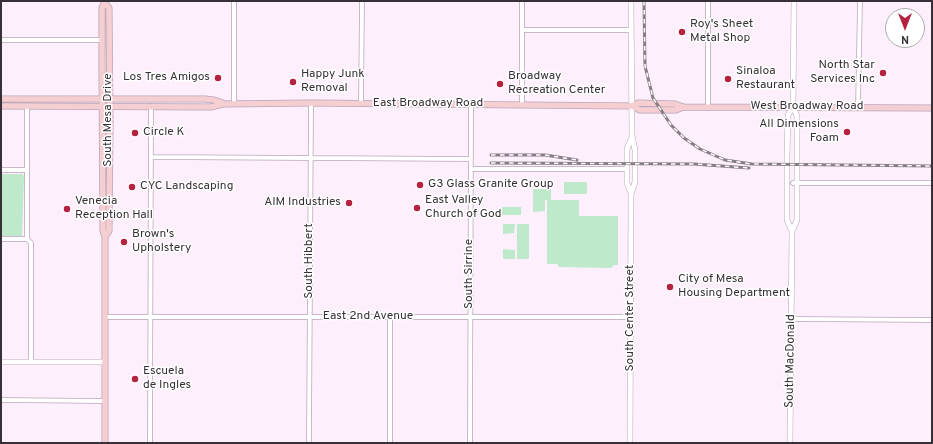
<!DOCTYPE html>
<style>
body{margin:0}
#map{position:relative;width:933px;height:444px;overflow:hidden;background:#fdeffc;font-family:Overpass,sans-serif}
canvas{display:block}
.frame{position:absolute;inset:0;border:2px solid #383038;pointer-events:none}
.north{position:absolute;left:885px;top:8px;width:40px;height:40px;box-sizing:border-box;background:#fff;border:1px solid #afacaf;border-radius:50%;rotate:180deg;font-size:11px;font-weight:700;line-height:16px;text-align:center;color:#383038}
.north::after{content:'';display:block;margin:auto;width:14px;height:18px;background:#b5223f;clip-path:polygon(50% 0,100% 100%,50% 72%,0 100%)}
</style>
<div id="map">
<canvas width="933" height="444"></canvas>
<div class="frame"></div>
<div class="north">N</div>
</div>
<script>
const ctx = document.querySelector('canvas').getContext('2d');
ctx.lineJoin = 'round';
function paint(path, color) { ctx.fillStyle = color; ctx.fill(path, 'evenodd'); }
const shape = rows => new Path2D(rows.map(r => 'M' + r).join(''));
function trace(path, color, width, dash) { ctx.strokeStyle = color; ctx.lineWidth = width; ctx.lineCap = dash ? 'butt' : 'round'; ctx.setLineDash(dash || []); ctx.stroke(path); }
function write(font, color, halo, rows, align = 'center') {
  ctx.font = font + ' Overpass,sans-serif'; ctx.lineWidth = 3; ctx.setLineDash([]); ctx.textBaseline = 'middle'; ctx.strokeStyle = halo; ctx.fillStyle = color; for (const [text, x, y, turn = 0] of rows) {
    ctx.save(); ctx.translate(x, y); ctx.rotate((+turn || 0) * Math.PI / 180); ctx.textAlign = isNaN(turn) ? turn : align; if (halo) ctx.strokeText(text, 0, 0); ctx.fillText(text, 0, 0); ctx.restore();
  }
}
const green = shape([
 [1,174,22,174,24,176,22,236,1,236],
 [564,182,587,182,587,194,564,194],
 [533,189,551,189,551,200,579,200,579,216,618,216,618,265,614,265,611,268,559,267,557,264,547,264,547,200,545,200,545,211,533,212],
 [502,207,521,207,521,215,501,215],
 [503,224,515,224,514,233,503,234],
 [517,224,529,224,529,259,517,259],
 [503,249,515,250,515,259,503,259]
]);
const minor = shape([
 [234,1,234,104],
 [522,30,631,30],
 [1,40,102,40],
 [361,104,362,1],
 [522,105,522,1],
 [27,106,27,239,31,243,31,362],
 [708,107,708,1],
 [858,107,860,1],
 [151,157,471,159],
 [471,169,627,169],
 [1,170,27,170],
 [793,183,932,183],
 [1,239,27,239],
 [106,317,631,317],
 [390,317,390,443],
 [792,319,932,320],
 [1,400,105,401],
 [150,443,151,106],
 [309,443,311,103],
 [470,443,471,105]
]);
const tertiary = shape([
 [631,193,627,183,627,149,632,137],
 [792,231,797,220,797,116,793,107,794,1],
 [1,362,105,362],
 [630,443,631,194,635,182,635,150,632,136,631,1],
 [790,443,792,231,787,220,787,157,788,115,793,107]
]);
const secondary = shape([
 [105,1,102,8,102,72,103,231,105,237,105,443],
 [105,3,109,8,110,126,109,231,105,237],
 [1,99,205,99,214,100,223,103],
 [1,106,211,107,223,104,311,103,632,106,638,103,675,104,683,107,932,108],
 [632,106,640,110,676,110,683,107]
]);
const rail = shape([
 [644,1,645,66,653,98,671,125,684,138,700,149,725,160,752,164,932,166],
 [491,155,545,155,577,160],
 [491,163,694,164,749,168]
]);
const markers = [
 [682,32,4,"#b5223f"],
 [883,73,4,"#b5223f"],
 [218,78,4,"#b5223f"],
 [728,79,4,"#b5223f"],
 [293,82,4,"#b5223f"],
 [500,84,4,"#b5223f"],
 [847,132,4,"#b5223f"],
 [135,133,4,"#b5223f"],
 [420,185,4,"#b5223f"],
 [132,187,4,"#b5223f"],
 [349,203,4,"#b5223f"],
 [417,208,4,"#b5223f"],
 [67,209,4,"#b5223f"],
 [124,242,4,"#b5223f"],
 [670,287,4,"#b5223f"],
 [135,379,4,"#b5223f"]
];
const poiNames = [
 ["Roy's Sheet",690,25],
 ["Metal Shop",690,39],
 ["North Star",875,66,"right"],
 ["Services Inc",875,80,"right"],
 ["Sinaloa",736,72],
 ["Restaurant",736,86],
 ["Happy Junk",301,75],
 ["Removal",301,89],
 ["Broadway",508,77],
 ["Recreation Center",508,91],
 ["Los Tres Amigos",210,78,"right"],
 ["All Dimensions",839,125,"right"],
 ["Foam",839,139,"right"],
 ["Circle K",143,133],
 ["G3 Glass Granite Group",428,185],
 ["CYC Landscaping",140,187],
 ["East Valley",425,201],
 ["Church of God",425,215],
 ["Venecia",75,202],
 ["Reception Hall",75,216],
 ["AIM Industries",341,203,"right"],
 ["Brown's",132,235],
 ["Upholstery",132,249],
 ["City of Mesa",678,280],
 ["Housing Department",678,294],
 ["Escuela",143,372],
 ["de Ingles",143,386]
];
const streetNames = [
 ["East Broadway Road",428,104],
 ["West Broadway Road",807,107],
 ["South Mesa Drive",109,120,-90],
 ["South Hibbert",310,261,-90],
 ["South Sirrine",470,274,-90],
 ["East 2nd Avenue",368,317],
 ["South Center Street",631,318,-90],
 ["South MacDonald",791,361,-89]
];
paint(green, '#bee9cb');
trace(minor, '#baa5b9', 5.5);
trace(tertiary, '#baa5b9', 6);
trace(secondary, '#baa5b9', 7);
trace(minor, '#fff', 4);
trace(tertiary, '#fff', 5);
trace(secondary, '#f4ced1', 5.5);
trace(rail, '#887d87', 3);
trace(rail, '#fff', 1.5, [4.5]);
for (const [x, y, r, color] of markers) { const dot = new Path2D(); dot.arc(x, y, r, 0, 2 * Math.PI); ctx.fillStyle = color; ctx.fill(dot); trace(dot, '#fff', 1.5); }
write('12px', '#383038', '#fff', poiNames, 'left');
write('12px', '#383038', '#fff', streetNames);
</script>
